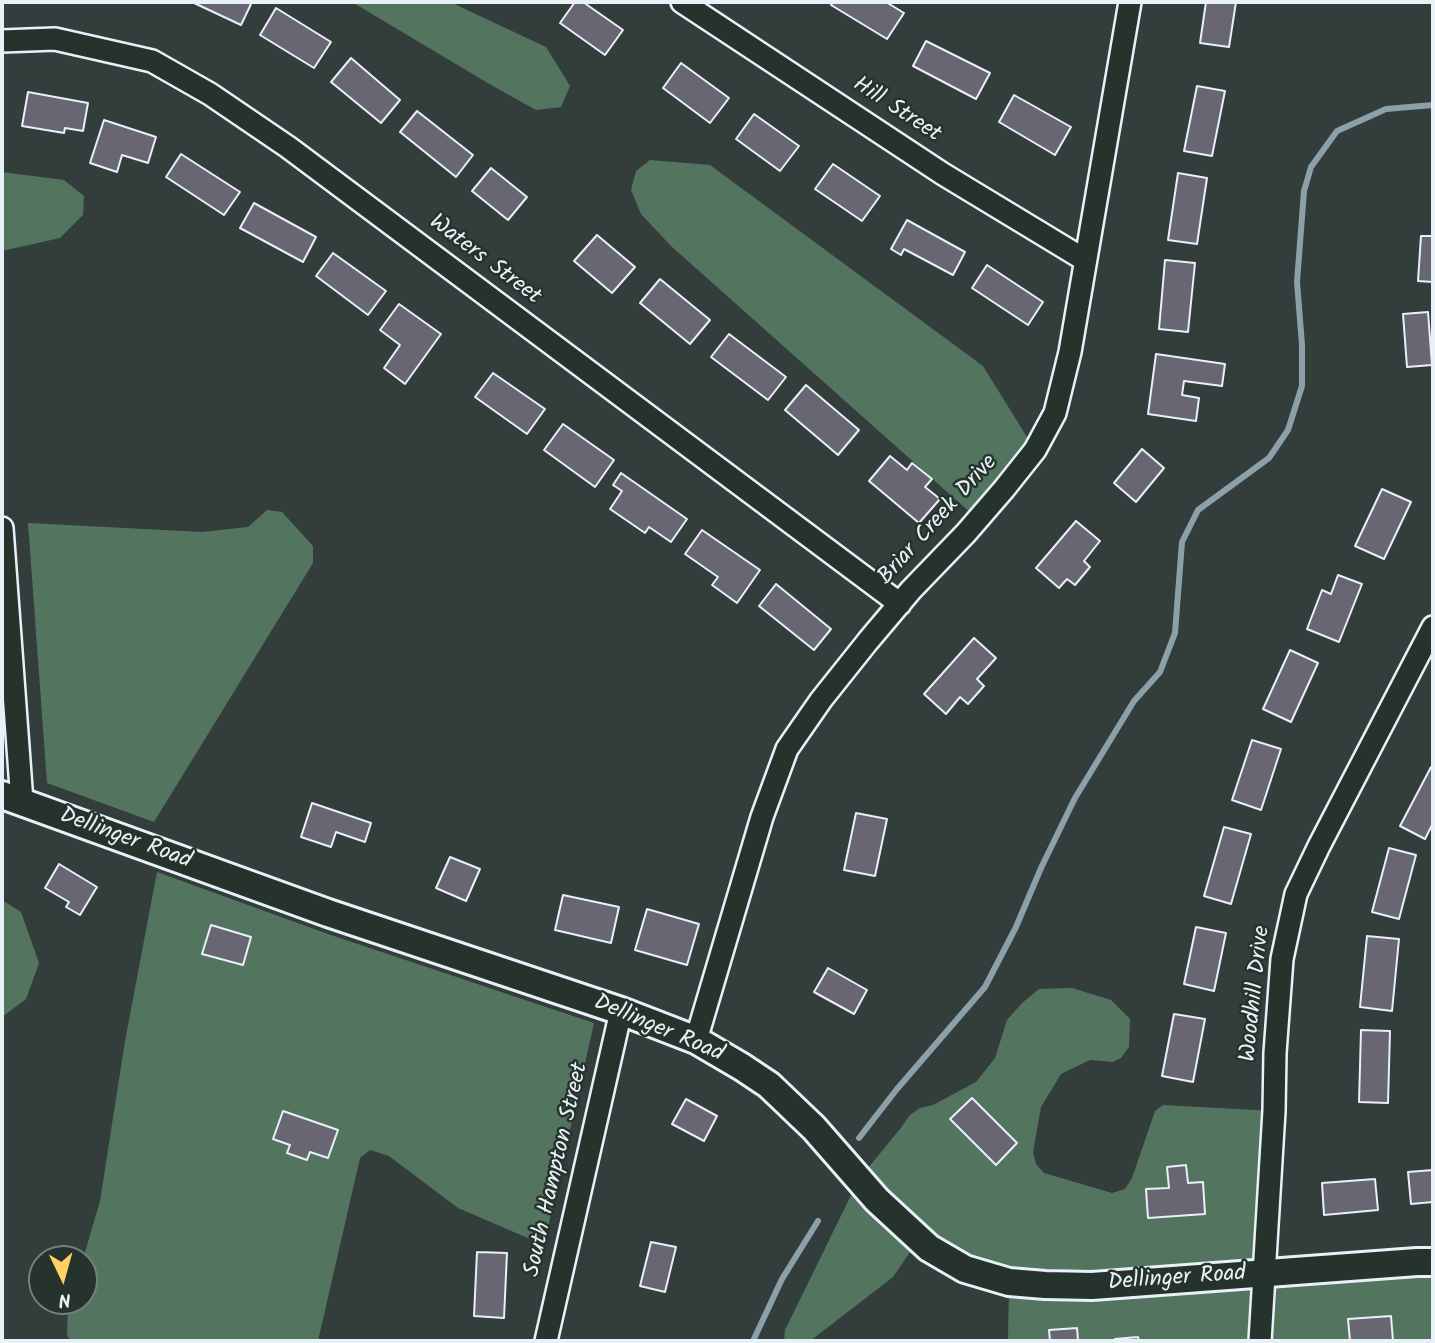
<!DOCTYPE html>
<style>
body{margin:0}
#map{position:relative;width:1435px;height:1343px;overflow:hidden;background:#333d3b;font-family:Kalam,sans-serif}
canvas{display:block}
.frame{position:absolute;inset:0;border:4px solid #e8f1f8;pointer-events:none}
.north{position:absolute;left:28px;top:1245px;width:70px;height:70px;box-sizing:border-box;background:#26332d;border:2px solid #747f7e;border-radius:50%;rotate:175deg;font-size:19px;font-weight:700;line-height:28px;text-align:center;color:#e8f1f8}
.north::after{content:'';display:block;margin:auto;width:24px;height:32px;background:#ffd166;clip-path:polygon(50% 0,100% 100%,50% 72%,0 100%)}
</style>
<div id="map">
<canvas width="1435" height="1343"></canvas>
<div class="frame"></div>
<div class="north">N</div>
</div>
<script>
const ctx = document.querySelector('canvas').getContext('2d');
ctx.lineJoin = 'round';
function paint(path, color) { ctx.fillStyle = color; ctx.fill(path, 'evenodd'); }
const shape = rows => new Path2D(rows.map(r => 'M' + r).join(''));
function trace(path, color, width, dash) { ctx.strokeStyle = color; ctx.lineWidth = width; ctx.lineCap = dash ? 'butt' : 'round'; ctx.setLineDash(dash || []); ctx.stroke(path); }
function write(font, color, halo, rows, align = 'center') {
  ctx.font = font + ' Kalam,sans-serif'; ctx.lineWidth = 5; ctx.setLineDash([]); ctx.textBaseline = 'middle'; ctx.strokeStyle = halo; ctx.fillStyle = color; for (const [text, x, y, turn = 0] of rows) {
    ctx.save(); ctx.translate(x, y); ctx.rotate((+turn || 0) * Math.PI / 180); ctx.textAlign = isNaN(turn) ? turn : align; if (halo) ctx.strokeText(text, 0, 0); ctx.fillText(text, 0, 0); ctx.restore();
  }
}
const green = shape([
 [352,2,450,2,546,47,570,86,561,107,536,110,491,85],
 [650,160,710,165,983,366,1035,450,982,523,671,246,641,214,631,190,636,171],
 [2,172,64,180,84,196,83,215,60,238,2,251],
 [267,510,282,512,313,546,313,563,154,822,47,783,28,523,202,532,248,527],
 [157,872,328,934,594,1023,544,1245,458,1208,389,1156,370,1150,360,1158,318,1341,72,1341,67,1336,68,1308,70,1301,84,1301,84,1259,83,1259,100,1201,125,1041],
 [2,900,21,912,39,963,26,999,2,1017],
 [1072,988,1111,1000,1130,1019,1129,1047,1121,1058,1113,1062,1090,1060,1061,1074,1041,1107,1033,1152,1036,1164,1044,1173,1112,1193,1125,1189,1132,1178,1155,1111,1163,1105,1274,1111,1264,1274,1433,1262,1433,1341,1008,1341,1009,1282,919,1239,893,1277,810,1341,784,1341,785,1330,859,1179,900,1129,910,1115,920,1108,933,1105,976,1082,995,1058,1007,1020,1022,1003,1039,989]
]);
const stream = shape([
 [859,1138,897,1089,985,987,1016,927,1041,868,1075,798,1134,701,1160,672,1175,633,1182,542,1198,510,1269,458,1288,430,1302,386,1302,345,1297,282,1304,191,1311,167,1337,131,1386,109,1433,105],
 [753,1341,782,1279,818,1221]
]);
const building = shape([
 [192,2,252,2,241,25,192,2],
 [575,2,583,2,623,30,605,55,560,23,575,2],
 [833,2,886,2,904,13,887,39,831,5,833,2],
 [1206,2,1236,2,1229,47,1200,43,1206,2],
 [276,8,331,42,314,68,260,35,276,8],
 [926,41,990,73,976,99,913,66,926,41],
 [351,58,400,100,381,123,331,82,351,58],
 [681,63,729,98,710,123,663,88,681,63],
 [1197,86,1225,91,1212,156,1184,151,1197,86],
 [28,92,88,103,83,131,65,128,64,133,22,126,28,92],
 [1014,95,1071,127,1055,155,999,122,1014,95],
 [417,111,473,155,456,177,400,132,417,111],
 [754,114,799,146,780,171,736,139,754,114],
 [104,120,156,137,148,163,122,155,117,172,90,163,104,120],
 [181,154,240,192,224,215,166,177,181,154],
 [833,164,880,196,862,221,815,189,833,164],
 [491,168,527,197,508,220,472,191,491,168],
 [1178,173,1207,178,1197,244,1168,240,1178,173],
 [254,203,316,237,303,262,240,228,254,203],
 [907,220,965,252,953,275,904,249,901,255,891,249,907,220],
 [597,235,635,267,612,293,574,261,597,235],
 [1421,236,1433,236,1433,282,1418,281,1421,236],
 [333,253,386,291,368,315,316,276,333,253],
 [1165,260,1195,263,1188,332,1159,329,1165,260],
 [987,265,1043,302,1028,325,972,288,987,265],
 [660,279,710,320,690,344,640,303,660,279],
 [399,304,441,334,405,384,384,368,400,345,380,330,399,304],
 [1428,312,1432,365,1407,367,1403,314,1428,312],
 [729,334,786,377,768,400,711,357,729,334],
 [1156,354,1225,364,1222,386,1184,381,1182,395,1199,398,1196,421,1148,414,1156,354],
 [493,373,545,409,527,434,475,397,493,373],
 [806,385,859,430,838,455,785,410,806,385],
 [563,424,614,460,595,487,544,450,563,424],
 [1142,449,1164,468,1136,502,1114,483,1142,449],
 [890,456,907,470,912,463,932,479,925,487,940,499,919,523,869,481,890,456],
 [621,473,687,519,671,542,649,527,645,533,610,509,622,491,613,485,621,473],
 [1382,489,1411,502,1384,559,1355,546,1382,489],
 [1076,521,1100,541,1084,561,1090,567,1075,585,1067,579,1059,588,1036,568,1076,521],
 [702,530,760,570,737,603,712,585,718,577,685,554,702,530],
 [1338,575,1362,584,1339,642,1307,629,1322,590,1331,594,1338,575],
 [776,584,831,629,814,650,759,606,776,584],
 [974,638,996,658,977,679,984,686,968,704,960,697,946,714,924,694,974,638],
 [1290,650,1318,663,1291,722,1263,709,1290,650],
 [1252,740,1281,749,1261,810,1232,800,1252,740],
 [1431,767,1433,768,1433,823,1425,839,1400,826,1431,767],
 [312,803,371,823,365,842,336,832,331,847,301,837,312,803],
 [856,813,887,819,875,876,844,870,856,813],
 [1224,827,1251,834,1231,904,1204,896,1224,827],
 [1389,848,1416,855,1399,919,1372,912,1389,848],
 [450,857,480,869,466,901,436,888,450,857],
 [59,864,97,887,80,915,66,907,69,902,45,888,59,864],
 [563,895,619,907,611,943,555,930,563,895],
 [647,909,699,924,687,965,635,950,647,909],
 [211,925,251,937,243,965,202,954,211,925],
 [1196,927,1226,933,1214,991,1184,984,1196,927],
 [1367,936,1399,939,1392,1011,1360,1007,1367,936],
 [828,968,867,990,854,1014,814,992,828,968],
 [1174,1014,1205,1019,1193,1082,1162,1076,1174,1014],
 [1361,1030,1390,1031,1388,1103,1359,1102,1361,1030],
 [972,1098,1017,1143,996,1165,950,1119,972,1098],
 [686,1099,717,1116,704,1141,672,1124,686,1099],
 [283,1111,338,1130,328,1158,310,1152,307,1160,287,1153,290,1145,273,1139,283,1111],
 [1186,1165,1188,1183,1203,1182,1205,1214,1148,1218,1146,1189,1169,1188,1167,1167,1186,1165],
 [1433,1170,1433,1202,1411,1204,1408,1172,1433,1170],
 [1375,1179,1378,1210,1324,1215,1322,1183,1375,1179],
 [651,1242,676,1247,665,1292,640,1286,651,1242],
 [477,1252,507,1253,504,1318,474,1316,477,1252],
 [1391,1316,1393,1341,1350,1341,1348,1319,1391,1316],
 [1077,1328,1078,1341,1050,1341,1049,1330,1077,1328],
 [1138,1337,1139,1341,1115,1341,1115,1339,1138,1337]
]);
const minor = shape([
 [682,2,943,174,1085,260],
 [2,41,55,39,152,61,210,94,288,147,900,604],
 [2,528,22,802],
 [696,1040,762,817,787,749,821,700,868,641,911,590,966,533,1004,489,1035,450,1055,413,1070,352,1130,2],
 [546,1341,621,1011],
 [1260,1341,1274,1111,1275,1053,1282,959,1296,894,1319,846,1433,627]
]);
const tertiary = shape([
 [2,795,328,913,621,1011,696,1040,742,1067,769,1085,814,1128,877,1200,929,1248,965,1269,1009,1282,1045,1285,1092,1286,1417,1262,1433,1262]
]);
const streetNames = [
 ["Hill Street",896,111,33],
 ["Waters Street",484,261,37],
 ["Briar Creek Drive",939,521,-48],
 ["Dellinger Road",125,840,20],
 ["Woodhill Drive",1257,994,-84],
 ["Dellinger Road",658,1030,23],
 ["South Hampton Street",558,1170,-77],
 ["Dellinger Road",1177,1280,-4]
];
paint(green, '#537560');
trace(stream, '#8ca0a9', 6);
paint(building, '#676672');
trace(building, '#e8f1f8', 2);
trace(minor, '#e8f1f8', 26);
trace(tertiary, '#e8f1f8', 32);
trace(minor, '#26332d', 21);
trace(tertiary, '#26332d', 26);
write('23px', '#e8f1f8', '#26332d', streetNames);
</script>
